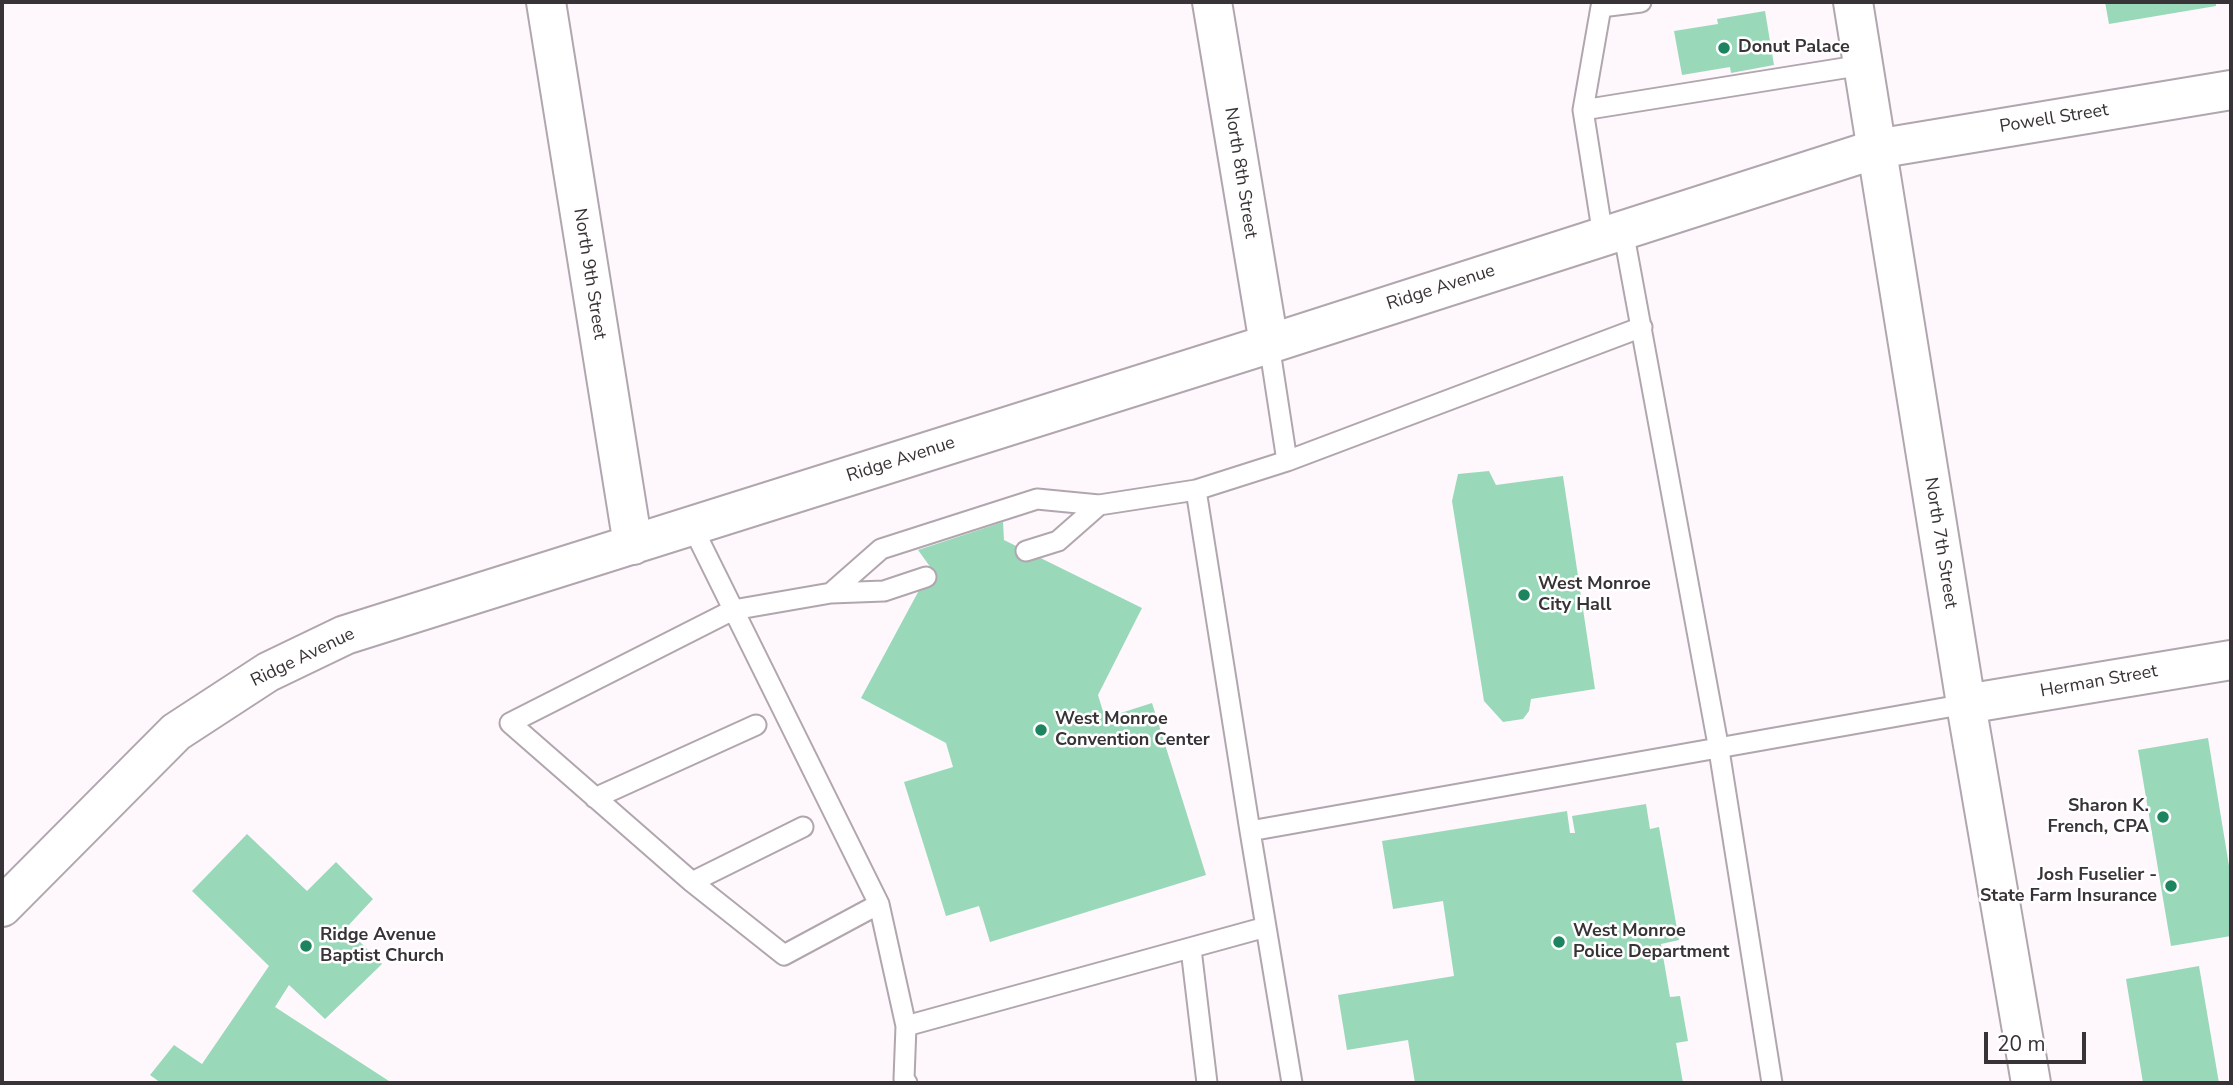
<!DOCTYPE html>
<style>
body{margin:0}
#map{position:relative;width:2233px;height:1085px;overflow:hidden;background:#fef7fc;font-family:"Nunito Sans",sans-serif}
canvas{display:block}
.frame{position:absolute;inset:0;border:4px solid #383336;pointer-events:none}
.scale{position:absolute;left:1984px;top:1032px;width:102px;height:32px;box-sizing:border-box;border:4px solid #383336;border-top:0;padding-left:9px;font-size:21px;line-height:24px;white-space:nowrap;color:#383336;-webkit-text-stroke:5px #fff;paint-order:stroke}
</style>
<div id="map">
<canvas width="2233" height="1085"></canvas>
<div class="frame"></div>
<div class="scale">20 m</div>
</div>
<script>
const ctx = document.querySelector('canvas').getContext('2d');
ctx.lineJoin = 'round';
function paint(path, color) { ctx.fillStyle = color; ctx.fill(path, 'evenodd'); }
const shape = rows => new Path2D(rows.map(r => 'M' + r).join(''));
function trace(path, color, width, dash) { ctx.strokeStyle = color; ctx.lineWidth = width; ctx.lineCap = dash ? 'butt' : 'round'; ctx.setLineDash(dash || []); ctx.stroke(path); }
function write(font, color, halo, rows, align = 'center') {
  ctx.font = font + ' "Nunito Sans",sans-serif'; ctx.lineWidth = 5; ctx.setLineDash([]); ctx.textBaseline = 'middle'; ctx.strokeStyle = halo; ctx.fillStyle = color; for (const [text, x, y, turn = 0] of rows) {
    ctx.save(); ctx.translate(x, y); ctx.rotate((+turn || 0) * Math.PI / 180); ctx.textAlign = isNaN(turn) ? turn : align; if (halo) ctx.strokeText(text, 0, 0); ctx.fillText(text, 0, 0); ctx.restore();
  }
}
const building = shape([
 [2105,2,2216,2,2216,6,2109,24],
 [1765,11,1774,65,1731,73,1730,67,1682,75,1674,31,1718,24,1717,19],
 [1489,471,1496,485,1563,476,1595,689,1531,699,1529,711,1523,719,1503,722,1484,701,1452,501,1458,474],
 [1003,522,1004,540,1142,608,1098,695,1105,718,1152,703,1206,875,990,942,979,906,946,916,904,782,953,767,946,743,861,698,931,568,918,550],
 [2208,738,2231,878,2231,936,2171,946,2138,750],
 [1646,804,1650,829,1659,827,1679,940,1661,944,1670,997,1680,996,1688,1041,1676,1043,1683,1083,1415,1083,1408,1040,1347,1050,1338,995,1454,976,1443,901,1393,909,1382,841,1567,811,1570,833,1575,833,1572,816],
 [247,834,307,891,336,862,373,899,346,928,382,964,325,1019,289,985,275,1007,392,1083,161,1083,150,1075,174,1045,202,1064,269,966,192,891],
 [2199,966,2219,1083,2143,1083,2126,979]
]);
const lane = shape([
 [1583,110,1863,65],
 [1623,230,1719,750,1772,1083],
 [1603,236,1583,110,1601,7,1641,2],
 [1269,344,1287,461],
 [692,526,879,904,906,1026,1266,927],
 [1026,551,1058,541,1099,505],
 [831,593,884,591,926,577],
 [595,798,756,725],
 [1250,831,1196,490,1287,461,1642,327],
 [692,882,803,827],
 [879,904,784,955,692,882,510,723,733,610,831,593,881,549,1037,499,1099,505,1196,490],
 [1191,949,1207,1083],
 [906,1026,904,1079,907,1083],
 [1292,1083,1250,831,1966,704]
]);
const street = shape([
 [546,2,633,545],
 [1212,2,1269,344],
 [1966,704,2231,660],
 [2,907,176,732,268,672,345,635,1269,344,1876,149,2231,90]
]);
const primary = shape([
 [1853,2,1966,704,2031,1083]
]);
const markers = [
 [1724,48,7,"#1d845f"],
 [1524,595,7,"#1d845f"],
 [1041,730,7,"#1d845f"],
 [2163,817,7,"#1d845f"],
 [2171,886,7,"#1d845f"],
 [1559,942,7,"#1d845f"],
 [306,946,7,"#1d845f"]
];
const poiNames = [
 ["Donut Palace",1738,48],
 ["West Monroe",1538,585],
 ["City Hall",1538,606],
 ["West Monroe",1055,720],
 ["Convention Center",1055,741],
 ["Sharon K.",2149,807,"right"],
 ["French, CPA",2149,828,"right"],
 ["Josh Fuselier -",2157,876,"right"],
 ["State Farm Insurance",2157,897,"right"],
 ["West Monroe",1573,932],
 ["Police Department",1573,953],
 ["Ridge Avenue",320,936],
 ["Baptist Church",320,957]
];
const streetNames = [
 ["Powell Street",2054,119,-9],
 ["North 8th Street",1240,173,81],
 ["North 9th Street",589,274,81],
 ["Ridge Avenue",1441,288,-18],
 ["Ridge Avenue",901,460,-18],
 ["North 7th Street",1940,543,81],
 ["Ridge Avenue",303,658,-26],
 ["Herman Street",2099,682,-10]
];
paint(building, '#99d9ba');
trace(lane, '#b1a6ae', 23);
trace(street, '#b1a6ae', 42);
trace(primary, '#b1a6ae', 42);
trace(lane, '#fff', 19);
trace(street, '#fff', 38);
trace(primary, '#fff', 38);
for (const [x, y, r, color] of markers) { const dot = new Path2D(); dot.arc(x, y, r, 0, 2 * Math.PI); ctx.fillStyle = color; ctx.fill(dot); trace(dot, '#fff', 2.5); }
write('bold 18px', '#383336', '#fff', poiNames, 'left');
write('18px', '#383336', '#fff', streetNames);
</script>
